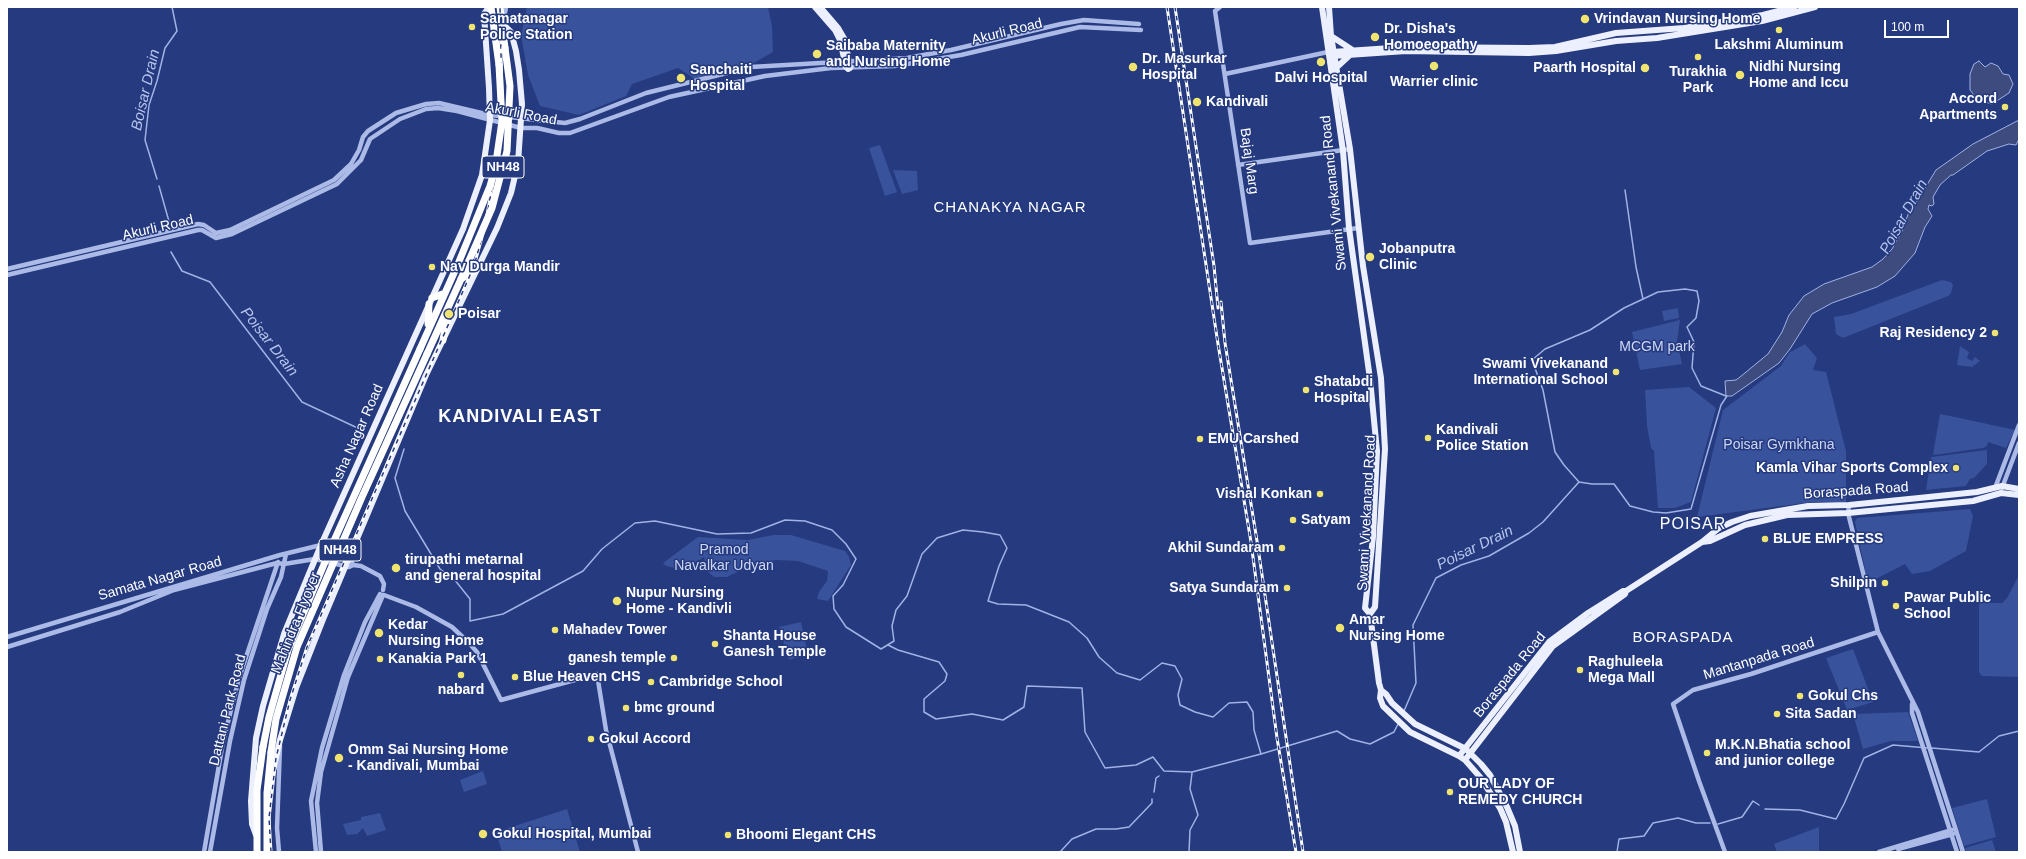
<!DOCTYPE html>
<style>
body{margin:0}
#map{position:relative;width:2026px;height:859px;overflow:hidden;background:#253a7f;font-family:Arial,sans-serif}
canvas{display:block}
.frame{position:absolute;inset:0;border:8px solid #fff;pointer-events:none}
.scale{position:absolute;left:1884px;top:20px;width:65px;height:18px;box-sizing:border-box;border:2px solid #fff;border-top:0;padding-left:5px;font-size:12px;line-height:14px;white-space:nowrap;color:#fff;-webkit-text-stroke:3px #253a7f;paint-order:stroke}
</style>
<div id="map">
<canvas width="2026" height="859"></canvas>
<div class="frame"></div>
<div class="scale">100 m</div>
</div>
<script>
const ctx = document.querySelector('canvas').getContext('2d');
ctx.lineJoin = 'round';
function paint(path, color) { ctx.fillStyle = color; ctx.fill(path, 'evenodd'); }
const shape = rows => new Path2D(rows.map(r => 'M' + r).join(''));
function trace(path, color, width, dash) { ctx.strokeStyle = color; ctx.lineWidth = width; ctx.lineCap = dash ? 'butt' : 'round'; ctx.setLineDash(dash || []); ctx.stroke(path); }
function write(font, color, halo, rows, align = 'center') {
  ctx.font = font + ' Arial,sans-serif'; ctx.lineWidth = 3; ctx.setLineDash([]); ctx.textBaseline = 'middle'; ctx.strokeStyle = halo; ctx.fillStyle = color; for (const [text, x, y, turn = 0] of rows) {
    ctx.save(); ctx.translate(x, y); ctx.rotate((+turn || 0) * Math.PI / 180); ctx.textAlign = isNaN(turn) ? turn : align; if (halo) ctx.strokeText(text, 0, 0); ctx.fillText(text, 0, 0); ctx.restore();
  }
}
const green = shape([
 [527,7,768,7,772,26,773,52,752,64,695,79,678,68,632,84,626,96,579,115,540,106,528,75,521,35],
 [880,145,897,192,885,196,869,148],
 [893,170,917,171,918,190,902,194],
 [1942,280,1951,282,1953,285,1951,293,1948,296,1843,338,1836,334,1834,317,1851,314],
 [1678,308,1679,318,1664,321,1662,311],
 [1680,320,1677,341,1682,364,1640,370,1632,332],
 [1805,344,1817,358,1813,370,1826,372,1846,451,1846,502,1812,502,1697,517,1723,410,1781,366,1789,353],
 [1960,346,1969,352,1967,358,1972,361,1975,357,1980,361,1972,367,1957,365],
 [1689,387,1716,408,1691,502,1675,508,1658,508,1654,451,1651,448,1647,426,1645,390],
 [1940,414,1955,417,2015,430,2006,448,1988,442,1987,446,1983,448,1935,455,1933,454],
 [1987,450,1987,464,1974,478,1970,479,1966,486,1926,490,1931,457],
 [1970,509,1973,516,1966,551,1930,571,1912,574,1905,564,1868,583,1855,522,1857,518],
 [773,535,791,535,845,551,849,557,851,565,828,601,817,599,819,592,827,581,828,571,798,561,776,560,751,565,727,577,714,577,707,571,704,557,683,570,666,566,663,563,698,537,748,540],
 [2019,575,2019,677,1982,676,1979,672,1979,603,2002,603,2007,598],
 [801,622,808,654,789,660,779,627],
 [1853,649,1873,702,1847,710,1826,658],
 [1908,712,1918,741,1891,741,1863,749,1853,714],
 [483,771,487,784,464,792,460,780],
 [1987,799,1996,837,1964,846,1952,808],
 [567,809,580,852,502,852,496,832],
 [380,813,386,830,367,836,363,828,357,834,347,835,343,824,361,820,361,817],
 [1819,827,1819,852,1777,852,1774,844],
 [1992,840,1996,852,1966,852,1965,848]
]);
const water = shape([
 [1979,61,1985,67,1991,63,1998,66,2003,74,2009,75,2013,84,2009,93,1992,104,1978,100,1970,90,1970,74,1974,64,1979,61],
 [2019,120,2019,139,2016,145,2009,144,1987,151,1953,175,1951,175,1940,185,1933,197,1934,204,1932,206,1929,205,1928,209,1932,216,1925,227,1915,253,1895,276,1877,287,1832,303,1812,314,1790,349,1779,363,1732,396,1726,396,1725,381,1736,380,1740,377,1768,354,1782,332,1789,315,1804,296,1824,284,1872,267,1883,259,1892,249,1902,231,1910,209,1914,206,1936,170,1973,144,2019,120]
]);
const stream = shape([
 [157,179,145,140,149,105,157,81,165,48,177,31,172,7],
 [159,186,170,225],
 [1625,190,1636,267,1643,299],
 [171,252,182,271,210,282,302,402,364,431],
 [404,449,395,478,405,511,440,569,454,579,470,599,470,621,503,614,583,571,602,549,635,523,655,521,717,534,751,533,785,520,805,521,832,530,846,544,856,559,843,585,833,596,834,609,846,627,881,649,894,641,892,626,896,610,907,596,922,554,937,538,963,530,983,532,1000,535,1007,548,999,566,988,601,998,604,1026,605,1069,622,1087,638,1099,657,1117,673,1140,680,1162,663,1175,666,1182,679,1178,695,1180,705,1195,712,1213,717,1229,703,1247,702,1253,712,1254,730,1261,754,1337,731,1350,739,1370,744,1394,732,1398,724],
 [1579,482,1564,465,1555,452,1543,390,1532,360,1545,349,1590,330,1624,308,1658,292,1685,289,1697,291,1699,301,1696,318,1687,327,1694,342,1692,368,1701,386,1726,396],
 [888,645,898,650,939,662,947,674,945,681,924,699,924,712,936,719,972,714,1003,720,1024,707,1027,686,1082,688,1085,732,1105,768,1136,765,1153,757,1164,771,1192,772,1261,754],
 [1404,711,1416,683,1413,625,1436,578,1461,565,1489,556,1529,533,1543,522,1579,482,1592,484,1614,484,1630,506,1653,512,1666,513,1691,509,1721,405,1727,396],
 [1932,748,1979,752,1999,736,2019,731],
 [1154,792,1156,778,1159,776],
 [1765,809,1800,810,1836,819,1844,804,1864,758,1893,745,1928,748],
 [1718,824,1742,817,1753,801,1759,805],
 [1060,852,1072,839,1096,829,1116,829,1129,827,1152,803,1152,799],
 [1189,852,1190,830,1198,815,1190,789,1192,773],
 [1617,852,1619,839,1644,836,1653,823,1678,818,1696,823,1710,823]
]);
const minor = shape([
 [1220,7,1215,11,1250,243,1358,228],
 [502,19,505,13,506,7],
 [1225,74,1328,52],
 [1238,165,1350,149],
 [7,269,198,224,204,225,216,233,230,230,334,180,351,164,359,150,363,137,368,131,396,113,426,104,439,103,490,115,565,123,580,119,646,93,751,67,907,58,951,50,1061,24,1084,20,1139,24],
 [7,275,198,230,202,230,216,238,232,234,337,184,361,160,370,139,400,119,426,109,438,108,457,111,521,128,537,128,559,133,570,133,669,97,765,76,831,68,895,66,961,55,1080,27,1141,30],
 [1995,488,2019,425],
 [2002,488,2019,443],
 [384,595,416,607,452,627,468,642,477,652,501,700,597,674,606,730,638,852],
 [1878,632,1918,712,1963,852],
 [7,637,280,555,321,545,351,560,353,565],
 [7,647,120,612,174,590,277,563,284,564,315,559,349,567,353,565,361,566,380,576,384,584,383,590],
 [1912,704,1912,713,1957,852],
 [1898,849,1953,834],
 [204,852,223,742,239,678,278,562],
 [210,852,230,741,244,680,267,609,281,577,286,554],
 [279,852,277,828,280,746],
 [316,852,311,801,322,748,344,675,365,622,380,594],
 [321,852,317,803,321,772,348,677,383,595],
 [1725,852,1699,781,1673,704,1693,690,1751,674,1878,632,1848,513,1849,505],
 [1879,852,1952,830]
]);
const major = shape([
 [815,7,835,30,840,40,846,67,848,69,850,68,845,40,838,28,820,7],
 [1322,7,1343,151,1349,228,1370,379,1377,451,1373,537,1365,608,1370,614,1379,683,1381,690,1386,694,1392,703,1415,724,1466,749,1481,764,1490,775,1507,807,1515,826,1520,852],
 [1329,7,1331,36,1350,149,1363,266,1381,378,1385,449,1375,607,1370,614],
 [1331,36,1351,49],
 [1332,52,1406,47,1529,48,1555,47,1616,33,1684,28,1763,15,1794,7],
 [1333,56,1406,51,1529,53,1556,51,1616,41,1657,38,1762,21,1815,7],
 [1337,67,1350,55],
 [1702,542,1710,541,1745,525,1787,515,1848,513,1973,501,2001,493,2019,495],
 [1381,690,1380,698,1383,706,1410,732,1459,756,1465,760,1480,777,1500,808,1506,822,1513,852],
 [1459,756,1549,642,1588,613,1623,591,1626,591,1702,542,1719,528,1732,522,1750,516,1808,506,1849,505,1919,498,1977,492,2002,486,2019,489],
 [1465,760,1553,646,1625,594,1626,591],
 [269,788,280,740,296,688,324,617,426,375,497,228,511,193,518,163,522,104,519,70,516,51,511,32,503,24],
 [256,835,252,824,251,801,256,738,263,706,284,634,321,545,463,229,482,175,490,120,489,88,484,14,489,7]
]);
const highway = shape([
 [491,7,499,65],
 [500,7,505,48],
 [432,298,445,293],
 [428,324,429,304],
 [443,340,447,318],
 [420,349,458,264],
 [427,354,461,279,478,268],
 [257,852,257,790,263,747],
 [267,852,267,793,271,752]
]);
const rail = shape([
 [1167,7,1218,344,1251,542,1277,738,1296,852],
 [1175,7,1214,266,1218,308],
 [1221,302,1225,343,1257,541,1303,852],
 [271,852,269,818,276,758,290,700,307,647,474,266,485,226,500,143,502,100,500,7]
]);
const highwayBridge = shape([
 [458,264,490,186,495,169,502,121,499,65],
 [461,279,492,208,507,151,510,86,505,48],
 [263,747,269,717,288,650,333,543,420,349],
 [271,752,276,719,297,647,362,497,427,354]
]);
const markers = [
 [1585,19,5,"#efe470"],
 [472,27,4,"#efe470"],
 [1779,30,4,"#efe470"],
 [1375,37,5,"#efe470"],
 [817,54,5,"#efe470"],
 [1698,57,4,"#efe470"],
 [1321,62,5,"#efe470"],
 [1434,66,5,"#efe470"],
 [1133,67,5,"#efe470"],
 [1645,68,5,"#efe470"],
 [1740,75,5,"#efe470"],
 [681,78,5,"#efe470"],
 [1197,102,5,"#efe470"],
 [2005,107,4,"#efe470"],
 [1370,257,5,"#efe470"],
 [432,267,4,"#efe470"],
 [449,314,5,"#efe470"],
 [1995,333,4,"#efe470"],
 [1616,372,4,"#efe470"],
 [1306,390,4,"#efe470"],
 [1428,438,4,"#efe470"],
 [1200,439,4,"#efe470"],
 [1956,468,4,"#efe470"],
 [1320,494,4,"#efe470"],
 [1293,520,4,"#efe470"],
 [1765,539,4,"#efe470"],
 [1282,548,4,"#efe470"],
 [396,568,5,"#efe470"],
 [1885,583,4,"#efe470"],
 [1287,588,4,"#efe470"],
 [617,601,5,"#efe470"],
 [1896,606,4,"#efe470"],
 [1340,628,5,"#efe470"],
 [555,630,4,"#efe470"],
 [379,633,5,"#efe470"],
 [715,644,4,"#efe470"],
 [674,658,4,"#efe470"],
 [380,659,4,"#efe470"],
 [1580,670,4,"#efe470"],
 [461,675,4,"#efe470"],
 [515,677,4,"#efe470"],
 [651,682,4,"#efe470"],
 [1800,696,4,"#efe470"],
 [626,708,4,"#efe470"],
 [1777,714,4,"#efe470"],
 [591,739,4,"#efe470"],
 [1707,753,4,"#efe470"],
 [339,758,5,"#efe470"],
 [1450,792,4,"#efe470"],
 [483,834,5,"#efe470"],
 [728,835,4,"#efe470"]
];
const shields = [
 [503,167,42],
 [340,550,42]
];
const shieldNames = [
 ["NH48",503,167],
 ["NH48",340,550]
];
const poiNames = [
 ["Samatanagar",480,19],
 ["Police Station",480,35],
 ["Vrindavan Nursing Home",1594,19],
 ["Dr. Disha's",1384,29],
 ["Homoeopathy",1384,45],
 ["Lakshmi Aluminum",1779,45,"center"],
 ["Saibaba Maternity",826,46],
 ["and Nursing Home",826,62],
 ["Dr. Masurkar",1142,59],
 ["Hospital",1142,75],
 ["Nidhi Nursing",1749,67],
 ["Home and Iccu",1749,83],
 ["Paarth Hospital",1636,68,"right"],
 ["Sanchaiti",690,70],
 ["Hospital",690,86],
 ["Turakhia",1698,72,"center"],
 ["Park",1698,88,"center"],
 ["Dalvi Hospital",1321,78,"center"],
 ["Warrier clinic",1434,82,"center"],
 ["Accord",1997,99,"right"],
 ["Apartments",1997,115,"right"],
 ["Kandivali",1206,102],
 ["Jobanputra",1379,249],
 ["Clinic",1379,265],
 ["Nav Durga Mandir",440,267],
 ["Poisar",458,314],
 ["Raj Residency 2",1987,333,"right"],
 ["Swami Vivekanand",1608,364,"right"],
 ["International School",1608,380,"right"],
 ["Shatabdi",1314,382],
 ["Hospital",1314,398],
 ["Kandivali",1436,430],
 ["Police Station",1436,446],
 ["EMU Carshed",1208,439],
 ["Kamla Vihar Sports Complex",1948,468,"right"],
 ["Vishal Konkan",1312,494,"right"],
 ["Satyam",1301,520],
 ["BLUE EMPRESS",1773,539],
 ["Akhil Sundaram",1274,548,"right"],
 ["tirupathi metarnal",405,560],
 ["and general hospital",405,576],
 ["Shilpin",1877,583,"right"],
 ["Satya Sundaram",1279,588,"right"],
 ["Nupur Nursing",626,593],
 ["Home - Kandivli",626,609],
 ["Pawar Public",1904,598],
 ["School",1904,614],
 ["Amar",1349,620],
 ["Nursing Home",1349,636],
 ["Kedar",388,625],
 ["Nursing Home",388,641],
 ["Mahadev Tower",563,630],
 ["Shanta House",723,636],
 ["Ganesh Temple",723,652],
 ["ganesh temple",666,658,"right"],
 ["Kanakia Park 1",388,659],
 ["Raghuleela",1588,662],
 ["Mega Mall",1588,678],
 ["Blue Heaven CHS",523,677],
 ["Cambridge School",659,682],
 ["nabard",461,690,"center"],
 ["Gokul Chs",1808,696],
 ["bmc ground",634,708],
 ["Sita Sadan",1785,714],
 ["Gokul Accord",599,739],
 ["M.K.N.Bhatia school",1715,745],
 ["and junior college",1715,761],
 ["Omm Sai Nursing Home",348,750],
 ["- Kandivali, Mumbai",348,766],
 ["OUR LADY OF",1458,784],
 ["REMEDY CHURCH",1458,800],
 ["Gokul Hospital, Mumbai",492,834],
 ["Bhoomi Elegant CHS",736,835]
];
const streetNames = [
 ["Akurli Road",1007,32,-14],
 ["Akurli Road",521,114,11],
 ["Bajaj Marg",1249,161,82],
 ["Swami Vivekanand Road",1334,193,-96],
 ["Akurli Road",158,228,-13],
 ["Asha Nagar Road",357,436,-66],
 ["Boraspada Road",1856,491,-4],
 ["Swami Vivekanand Road",1367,513,-87],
 ["Samata Nagar Road",160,579,-16],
 ["Mahindra Flyover",296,623,-68],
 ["Mantanpada Road",1759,659,-17],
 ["Boraspada Road",1510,675,-51],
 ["Dattani Park Road",228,710,-76]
];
const parkNames = [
 ["MCGM park",1657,347],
 ["Poisar Gymkhana",1779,445],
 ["Pramod",724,550],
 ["Navalkar Udyan",724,566]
];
const waterNames = [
 ["Boisar Drain",146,90,-77],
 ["Poisar Drain",1904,217,-61],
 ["Poisar Drain",269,342,52],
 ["Poisar Drain",1475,548,-26]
];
const neighbourhoodNames = [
 ["CHANAKYA NAGAR",1010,208],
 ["BORASPADA",1683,638]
];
const quarterNames = [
 ["POISAR",1693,525]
];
const districtNames = [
 ["KANDIVALI EAST",520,417]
];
paint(green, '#39529c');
paint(water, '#3d4b7e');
trace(water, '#a0b2e6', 1);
trace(stream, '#a0b2e6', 1.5);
trace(minor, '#abbae6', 4.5);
trace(major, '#eceffd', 6);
trace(highway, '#fff', 7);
trace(rail, '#fff', 3);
trace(rail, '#253a7f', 1.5, [4.5]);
trace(highwayBridge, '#fff', 7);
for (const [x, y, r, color] of markers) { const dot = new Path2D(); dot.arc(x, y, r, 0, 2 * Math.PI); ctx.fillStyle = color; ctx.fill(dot); trace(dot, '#253a7f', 1.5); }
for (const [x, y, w] of shields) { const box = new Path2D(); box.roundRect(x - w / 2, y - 11, w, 22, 3); ctx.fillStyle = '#253a7f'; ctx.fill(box); trace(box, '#fff', 1); }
write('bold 13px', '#fff', null, shieldNames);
write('bold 14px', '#fff', '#253a7f', poiNames, 'left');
write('14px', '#fff', '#253a7f', streetNames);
write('14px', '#ced8f5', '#253a7f', parkNames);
write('italic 15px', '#b7c4ed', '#253a7f', waterNames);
ctx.letterSpacing = '1px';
write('15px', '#fff', '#253a7f', neighbourhoodNames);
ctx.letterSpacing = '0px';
ctx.letterSpacing = '1px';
write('16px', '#fff', '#253a7f', quarterNames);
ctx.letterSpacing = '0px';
ctx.letterSpacing = '1px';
write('bold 18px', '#fff', '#253a7f', districtNames);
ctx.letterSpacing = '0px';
</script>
